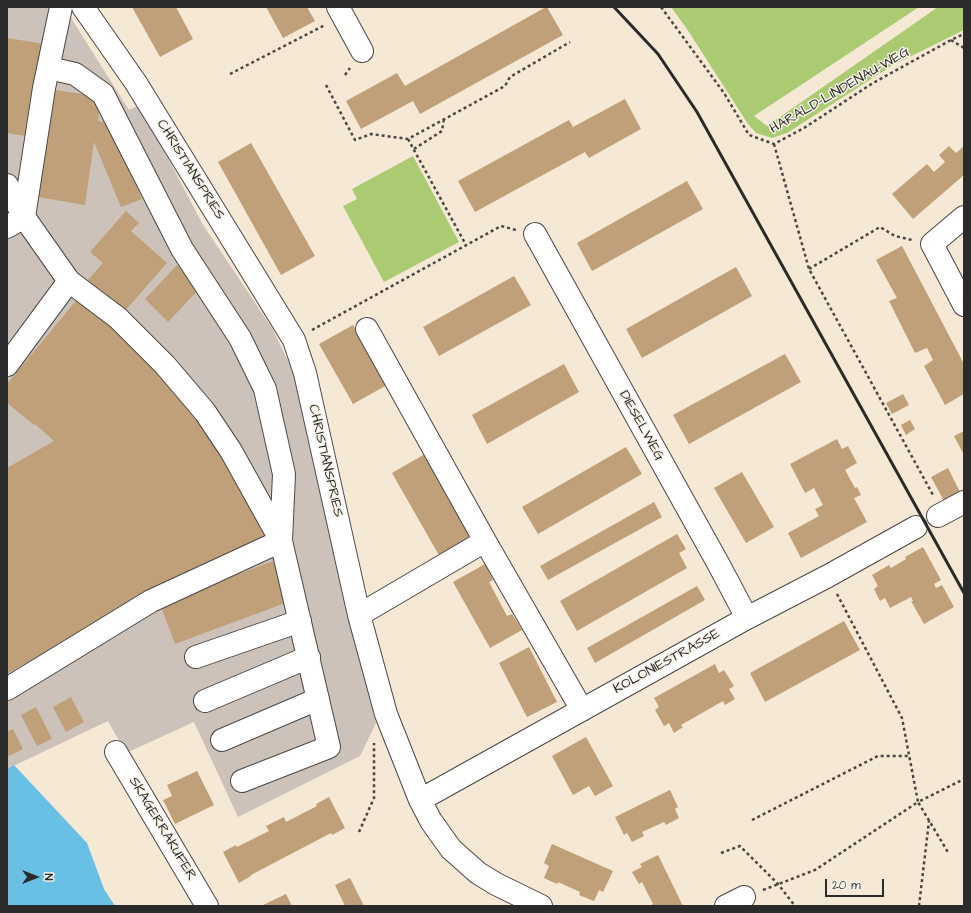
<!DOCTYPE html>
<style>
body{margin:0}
#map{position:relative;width:971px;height:913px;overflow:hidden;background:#f5e8d4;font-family:"Architects Daughter",sans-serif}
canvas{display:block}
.frame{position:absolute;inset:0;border:8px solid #2b2b2b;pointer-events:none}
.north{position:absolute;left:16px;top:857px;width:40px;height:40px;-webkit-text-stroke:3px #f7f3e8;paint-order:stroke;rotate:90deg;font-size:11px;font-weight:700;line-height:16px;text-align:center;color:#2b2b2b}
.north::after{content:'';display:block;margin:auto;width:14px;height:18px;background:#2b2b2b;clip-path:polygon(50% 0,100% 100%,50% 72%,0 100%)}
.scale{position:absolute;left:825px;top:879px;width:59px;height:18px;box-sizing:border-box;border:2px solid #2b2b2b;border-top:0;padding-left:5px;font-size:12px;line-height:14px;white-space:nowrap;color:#2b2b2b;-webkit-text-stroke:3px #f7f3e8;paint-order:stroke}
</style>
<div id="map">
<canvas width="971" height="913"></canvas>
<div class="frame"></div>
<div class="north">N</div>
<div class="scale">20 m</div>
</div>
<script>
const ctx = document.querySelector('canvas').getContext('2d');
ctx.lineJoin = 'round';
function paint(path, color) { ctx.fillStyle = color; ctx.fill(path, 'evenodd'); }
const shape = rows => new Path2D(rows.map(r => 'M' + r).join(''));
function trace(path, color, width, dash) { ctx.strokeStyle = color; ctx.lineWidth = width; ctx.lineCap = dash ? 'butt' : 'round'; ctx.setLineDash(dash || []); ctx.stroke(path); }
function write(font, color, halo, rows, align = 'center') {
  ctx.font = font + ' "Architects Daughter",sans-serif'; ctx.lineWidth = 3; ctx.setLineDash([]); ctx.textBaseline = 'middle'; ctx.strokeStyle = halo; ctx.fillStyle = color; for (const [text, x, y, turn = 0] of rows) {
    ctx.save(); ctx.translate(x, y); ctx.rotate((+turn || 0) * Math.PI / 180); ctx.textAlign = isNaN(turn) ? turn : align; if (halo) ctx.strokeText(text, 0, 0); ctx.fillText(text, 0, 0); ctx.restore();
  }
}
const industrial = shape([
 [7,7,64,7,129,110,140,105,203,225,272,328,295,375,332,545,376,723,360,756,238,817,194,722,126,753,108,721,7,769]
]);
const green = shape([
 [671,7,919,7,754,116,767,126,938,7,964,7,964,30,893,65,787,133,772,138,756,133,748,124,687,29],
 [413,156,459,242,384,282,343,206,357,199,352,189]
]);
const water = shape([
 [14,765,87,843,104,889,115,906,7,906,7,769]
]);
const building = shape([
 [132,7,176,7,193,39,160,57],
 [266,7,307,7,315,21,283,38],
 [546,7,547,7,563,35,420,114,413,101,361,129,346,101,397,73,405,86],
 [7,38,45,44,30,137,7,133],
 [55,90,101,97,98,121,109,123,142,199,121,207,94,142,85,205,38,197],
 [625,99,641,129,589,158,585,152,475,212,458,181,569,120,573,127],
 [251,143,315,256,281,275,218,162],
 [949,146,956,153,964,146,964,175,913,219,892,194,927,164,934,172,945,162,939,155],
 [687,181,703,209,592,271,577,243],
 [126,211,139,223,131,231,167,263,123,313,87,281,103,263,90,252],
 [902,246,964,364,964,394,945,405,924,366,933,360,927,348,915,353,889,301,897,298,876,260],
 [177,265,201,287,168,322,145,299],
 [736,267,752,296,642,358,626,329],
 [514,276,531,305,439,356,423,327],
 [79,297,114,327,172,390,199,424,203,421,271,535,142,596,7,674,7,468,54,441,35,424,34,425,7,403,7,384],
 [353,325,387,385,353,404,319,344],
 [785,354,801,382,689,444,673,415],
 [564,364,579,392,487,444,472,415],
 [903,394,909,405,892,414,886,403],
 [910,420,915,429,906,435,901,425],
 [964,431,964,455,954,436],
 [837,439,842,449,848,446,857,463,845,470,855,488,857,487,861,495,854,498,867,522,801,558,788,533,819,516,815,509,823,505,814,488,805,493,790,464],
 [626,447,642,474,538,534,522,507],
 [425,454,473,538,440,557,392,473],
 [948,468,960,492,944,501,931,477],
 [742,472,774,527,746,543,714,488],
 [654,502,662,517,548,580,540,566],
 [677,534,686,549,679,553,687,568,577,631,560,601],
 [923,547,941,580,934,584,936,588,942,585,954,607,924,624,911,601,913,601,911,597,890,608,885,598,880,601,874,589,878,586,872,575,889,565,891,568,906,559,905,557],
 [273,561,288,602,175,644,160,604],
 [485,564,493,580,489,582,507,616,512,614,522,630,490,648,453,582],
 [697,586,705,600,595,663,587,648],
 [844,621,860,650,765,702,750,673],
 [529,647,557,702,527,717,499,663],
 [715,664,719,673,724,670,734,686,729,689,735,699,725,705,723,701,681,725,683,727,674,733,669,723,664,726,655,710,659,707,654,698],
 [71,697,84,722,66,732,53,707],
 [36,707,52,739,37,746,21,715],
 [13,729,23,749,7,757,7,732],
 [586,737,613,786,595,796,589,786,573,795,552,756],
 [197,771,214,805,175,824,163,800,172,796,167,785],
 [670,790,678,807,675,809,679,818,666,825,664,822,642,832,644,836,632,842,627,833,624,835,615,817],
 [329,797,345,828,332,835,331,833,251,875,251,876,239,883,223,852,236,845,237,847,269,831,266,826,284,817,286,822,317,806,316,804],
 [552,844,613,871,603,892,599,890,594,901,579,895,580,892,558,882,557,884,544,878,549,866,544,863],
 [658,855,683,906,650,906,653,904,642,882,639,884,632,872,642,867,640,864],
 [350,878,364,906,345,906,335,885],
 [286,894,292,906,261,906]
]);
const path = shape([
 [661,7,724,93,749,135,774,144,804,128,873,83,951,40,964,34],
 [951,40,964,48],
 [230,74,325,25],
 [345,75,350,68],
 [326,85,355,140,371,134,408,139,505,86,510,77,570,42],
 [408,139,466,245],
 [774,144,809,269,933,495],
 [414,149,442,131,444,119],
 [809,269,880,227,895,236,912,240],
 [312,330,501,226,516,230],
 [837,594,902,718,918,802,964,779],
 [752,820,878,756,909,756],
 [359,832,374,798,374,743],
 [721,853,740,846,778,884,795,906],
 [763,890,815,870,918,802,949,854],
 [919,906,929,821]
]);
const minor = shape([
 [83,7,136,83,294,340,305,373,359,615,386,714,420,800,431,821,451,849,478,873,496,884,541,906],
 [338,7,362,51],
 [49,68,75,74,103,94,182,249,240,338,265,389,284,474,281,541,329,747,242,781],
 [7,185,24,217,7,227],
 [964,217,932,244,964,305],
 [535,234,719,565,747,618],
 [367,329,485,541,582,710],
 [7,365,69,281,24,217,44,88,61,7],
 [938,516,964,502],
 [359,615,485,541],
 [196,657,300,621],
 [7,689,151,601,281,541,231,451,205,412,165,365,118,318,69,281],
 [205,701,309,657],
 [222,740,318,699],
 [116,752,207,906],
 [420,800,747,618,828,576,916,527],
 [726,906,744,897]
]);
const rail = shape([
 [614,7,658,54,697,112,964,593]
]);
const streetNames = [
 ["HARALD-LINDENAU-WEG",840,91,-30],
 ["CHRISTIANSPRIES",190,170,58],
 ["DIESELWEG",641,426,61],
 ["CHRISTIANSPRIES",325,461,77],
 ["KOLONIESTRASSE",667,662,-29],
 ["SKAGERRAKUFER",162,829,59]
];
paint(industrial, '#ccc2b9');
paint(green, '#abcb73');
paint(water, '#68c0e5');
paint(building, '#bfa078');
trace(minor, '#494744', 24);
trace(path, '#494744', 2.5, [3, 3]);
trace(minor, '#fff', 22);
trace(rail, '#2b2b2b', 3);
write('14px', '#2b2b2b', '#f7f3e8', streetNames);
</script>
